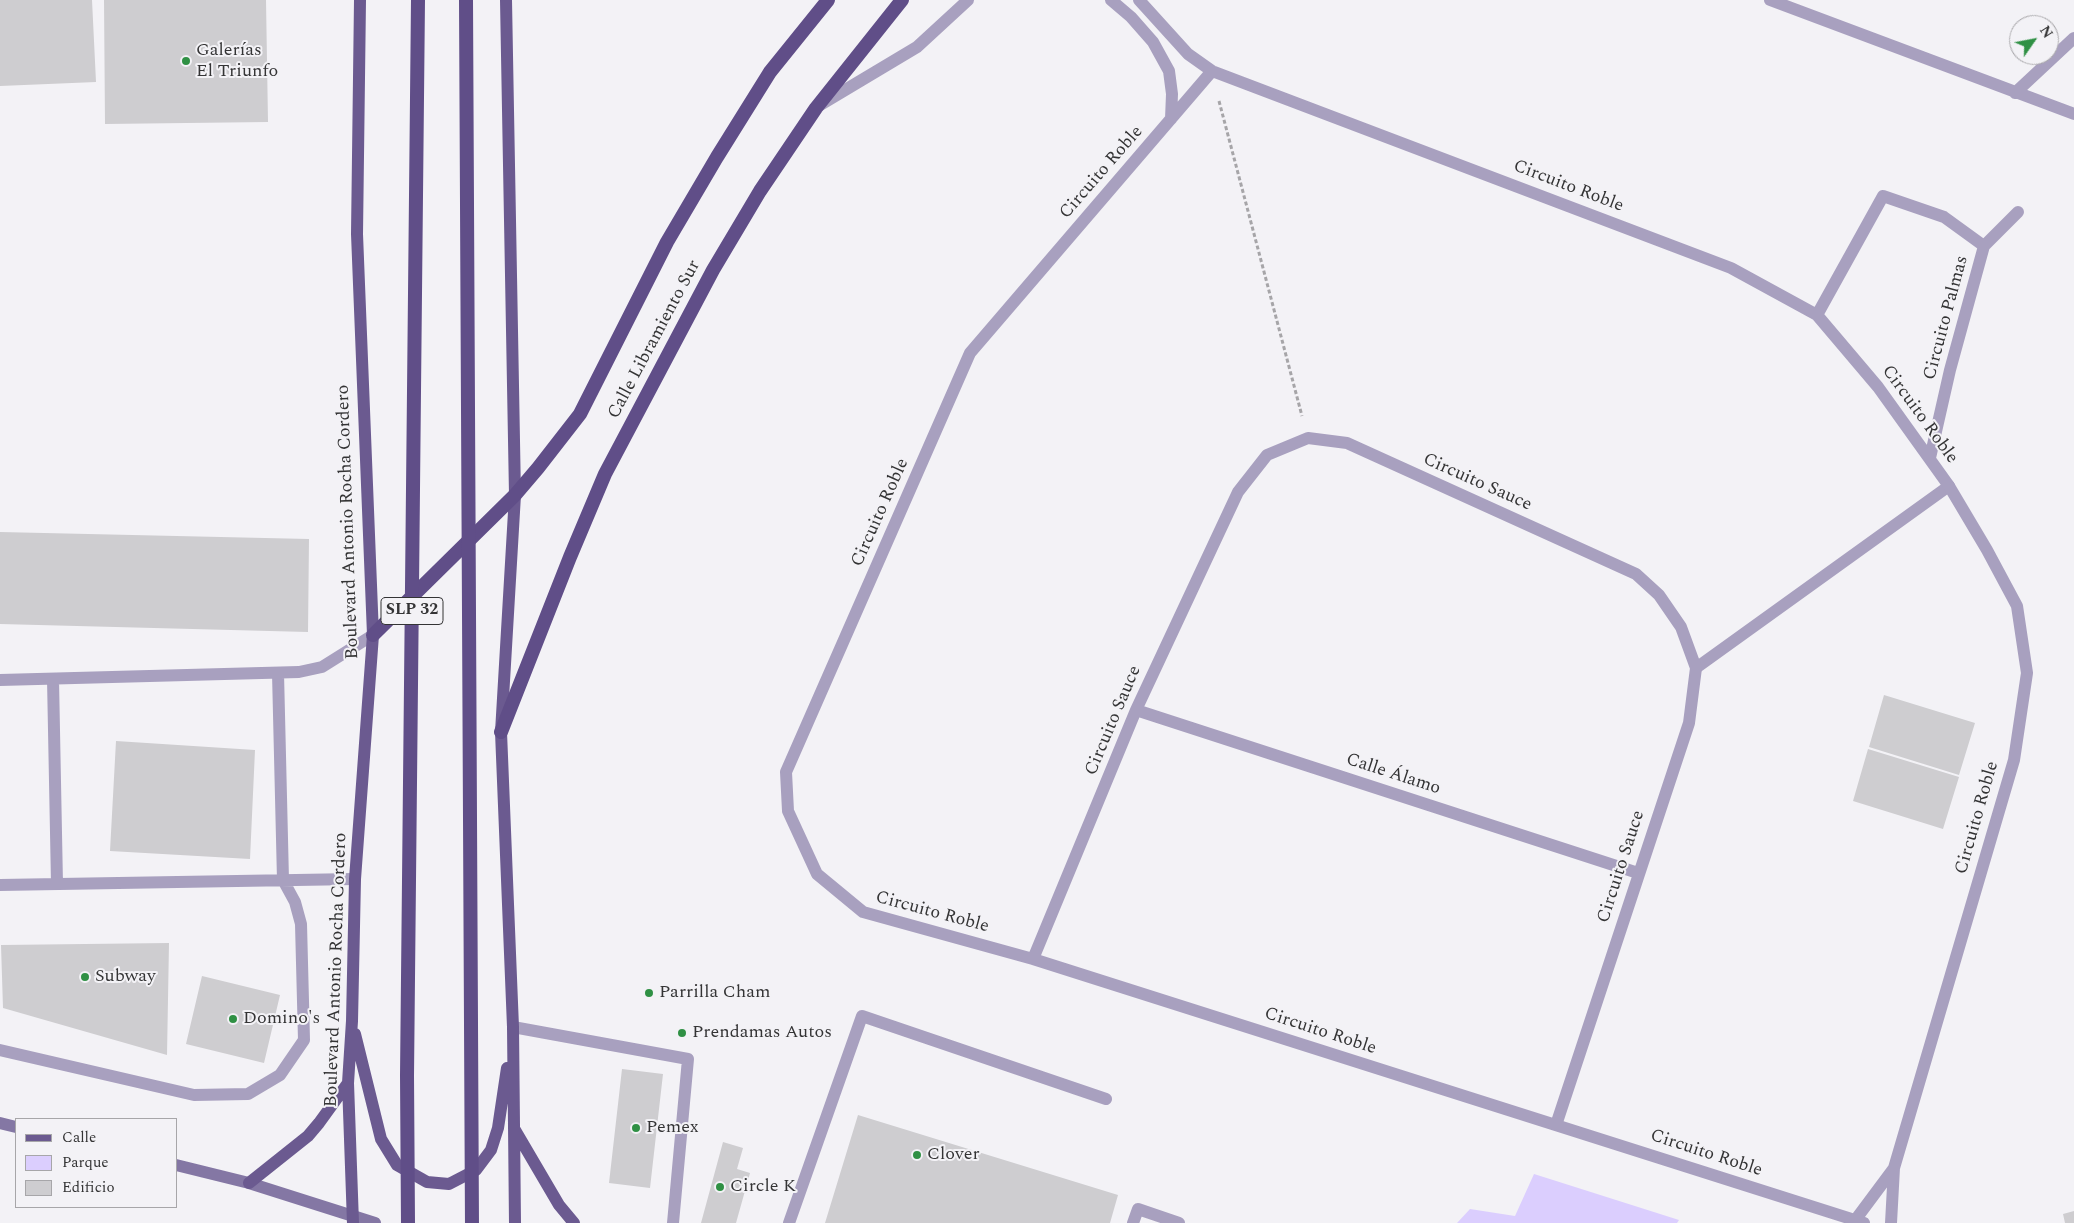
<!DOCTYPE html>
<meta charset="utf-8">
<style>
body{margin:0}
#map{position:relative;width:2074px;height:1223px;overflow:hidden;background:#f3f2f6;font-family:Spectral,serif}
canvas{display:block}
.legend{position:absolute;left:15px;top:1118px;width:162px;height:90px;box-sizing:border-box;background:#f3f2f6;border:1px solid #a7a6a9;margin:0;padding:6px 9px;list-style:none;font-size:15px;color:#343435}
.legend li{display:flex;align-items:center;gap:10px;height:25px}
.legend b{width:25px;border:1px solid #a7a6a9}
.north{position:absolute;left:2009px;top:15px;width:50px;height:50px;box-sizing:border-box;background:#f3f2f6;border:1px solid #a7a6a9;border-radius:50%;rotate:57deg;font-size:14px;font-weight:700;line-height:20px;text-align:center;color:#343435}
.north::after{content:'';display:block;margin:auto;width:18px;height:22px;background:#2f9044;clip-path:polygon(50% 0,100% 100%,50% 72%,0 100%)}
</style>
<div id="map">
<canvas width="2074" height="1223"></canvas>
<ul class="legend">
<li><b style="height:6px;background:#6b5a90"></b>Calle</li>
<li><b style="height:14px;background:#dbcefe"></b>Parque</li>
<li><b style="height:14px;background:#cecdd0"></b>Edificio</li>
</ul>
<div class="north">N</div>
</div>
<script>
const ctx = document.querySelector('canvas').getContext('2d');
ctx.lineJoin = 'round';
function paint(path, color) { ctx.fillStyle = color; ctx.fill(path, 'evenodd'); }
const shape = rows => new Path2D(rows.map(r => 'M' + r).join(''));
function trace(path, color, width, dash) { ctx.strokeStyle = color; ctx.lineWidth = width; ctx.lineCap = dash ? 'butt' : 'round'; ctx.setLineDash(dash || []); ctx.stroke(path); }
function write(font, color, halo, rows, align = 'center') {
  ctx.font = font + ' Spectral,serif'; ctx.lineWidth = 4; ctx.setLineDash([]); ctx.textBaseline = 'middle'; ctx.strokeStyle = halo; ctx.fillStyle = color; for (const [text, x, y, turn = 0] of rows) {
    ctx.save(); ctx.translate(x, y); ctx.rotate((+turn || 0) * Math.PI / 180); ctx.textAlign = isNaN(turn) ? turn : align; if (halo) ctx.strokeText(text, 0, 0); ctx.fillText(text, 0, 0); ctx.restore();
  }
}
const green = shape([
 [1534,1174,1553,1180,1679,1220,1677,1223,1457,1223,1470,1209,1515,1216]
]);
const building = shape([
 [0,0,92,0,96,82,0,86],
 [104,0,266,0,268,122,105,124],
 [0,532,309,539,308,632,0,624],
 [1884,695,1975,723,1959,775,1869,747],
 [116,741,255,750,250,859,110,851],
 [1868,749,1959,777,1943,829,1853,801],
 [169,943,167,1055,3,1008,1,945],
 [202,976,280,995,264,1063,186,1044],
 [622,1069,663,1074,650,1188,609,1183],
 [858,1115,1118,1195,1110,1223,825,1223],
 [723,1142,743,1148,737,1169,750,1173,736,1223,701,1223],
 [2074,1211,2074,1223,2065,1223,2063,1214]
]);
const path = shape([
 [1219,101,1302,416]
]);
const service = shape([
 [53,679,57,884],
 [0,680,299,672,322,667,373,635],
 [0,885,355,879],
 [513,1027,688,1059,673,1223],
 [0,1050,194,1095,248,1094,280,1075,304,1040,301,924,295,902,283,880,278,673],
 [789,1223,862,1016,1106,1099],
 [1133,1223,1138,1209,1179,1223]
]);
const pedestrian = shape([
 [1696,668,1949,486]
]);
const minor = shape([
 [1111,0,1131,17,1153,42,1169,71,1172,94,1171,119],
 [1139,0,1188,54,1212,71,1731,268,1817,315,1878,387,1949,486,1987,550,2017,606,2027,673,2014,760,1894,1168,1891,1223],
 [1770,0,2074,114],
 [1212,71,970,353,786,772,788,811,817,874,863,912,1033,959,1864,1223],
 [2015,93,2074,38],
 [820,105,917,47,968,0],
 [1817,315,1883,196,1944,217,1984,246],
 [1930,458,1950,370,1984,246,2018,212],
 [1136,710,1638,873],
 [1033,959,1136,710,1238,492,1267,455,1308,438,1347,443,1636,574,1659,595,1681,627,1696,668,1689,723,1556,1125],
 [1853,1223,1894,1168]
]);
const secondary = shape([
 [0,1123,16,1127],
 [176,1165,249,1183,375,1223]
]);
const primary = shape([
 [506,0,515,495,501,732,513,1027,515,1223],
 [355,1034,381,1139,397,1165,427,1182,449,1184,476,1170,491,1150,498,1128,507,1068],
 [515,1130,559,1205,574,1223],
 [249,1183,308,1136,319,1123,348,1083],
 [353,1223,348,1083,352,1021,355,879,373,635,357,234,360,0]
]);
const trunk = shape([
 [373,635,515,495,538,468,580,414,667,242,717,157,770,72,828,0],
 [501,732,570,557,605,474,713,270,760,191,816,108,902,0]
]);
const trunkBridge = shape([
 [466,0,472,1223],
 [408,1223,407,1075,418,0]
]);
const markers = [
 [186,61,5,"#2f9044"],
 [85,977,5,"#2f9044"],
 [649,993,5,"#2f9044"],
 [233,1019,5,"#2f9044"],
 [682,1033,5,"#2f9044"],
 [636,1128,5,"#2f9044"],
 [917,1155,5,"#2f9044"],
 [720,1187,5,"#2f9044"]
];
const shields = [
 [412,611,62]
];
const shieldNames = [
 ["SLP 32",412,611]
];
const poiNames = [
 ["Galerías",196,51],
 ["El Triunfo",196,72],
 ["Subway",95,977],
 ["Parrilla Cham",659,993],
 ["Domino's",243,1019],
 ["Prendamas Autos",692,1033],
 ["Pemex",646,1128],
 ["Clover",927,1155],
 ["Circle K",730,1187]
];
const streetNames = [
 ["Circuito Roble",1102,173,-49],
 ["Circuito Roble",1568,187,21],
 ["Circuito Palmas",1947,318,-75],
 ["Calle Libramiento Sur",655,340,-62],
 ["Circuito Roble",1919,415,54],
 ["Circuito Sauce",1477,483,24],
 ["Circuito Roble",881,513,-66],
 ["Boulevard Antonio Rocha Cordero",349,522,-92],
 ["Circuito Sauce",1114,721,-67],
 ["Calle Álamo",1393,775,18],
 ["Circuito Roble",1978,818,-74],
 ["Circuito Sauce",1622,867,-72],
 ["Circuito Roble",932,913,15],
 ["Boulevard Antonio Rocha Cordero",337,970,-88],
 ["Circuito Roble",1320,1032,18],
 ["Circuito Roble",1706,1154,18]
];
paint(green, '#dbcefe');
paint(building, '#cecdd0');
trace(path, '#a6a5a8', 3, [4, 2.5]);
trace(service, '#a8a0bf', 12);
trace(pedestrian, '#a8a0bf', 12);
trace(minor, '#a8a0bf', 12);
trace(secondary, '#8477a4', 12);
trace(primary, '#6b5a90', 12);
trace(trunk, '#604e88', 14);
trace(trunkBridge, '#604e88', 14);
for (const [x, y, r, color] of markers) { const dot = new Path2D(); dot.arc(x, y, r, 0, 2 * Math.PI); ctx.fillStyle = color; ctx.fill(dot); trace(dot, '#f3f2f6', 2); }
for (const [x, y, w] of shields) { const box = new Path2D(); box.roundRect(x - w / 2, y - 13.5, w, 27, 4); ctx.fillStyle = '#f3f2f6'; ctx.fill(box); trace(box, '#343435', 1); }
write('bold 16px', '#343435', null, shieldNames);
write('18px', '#343435', '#f3f2f6', poiNames, 'left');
write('18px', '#343435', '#f3f2f6', streetNames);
</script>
